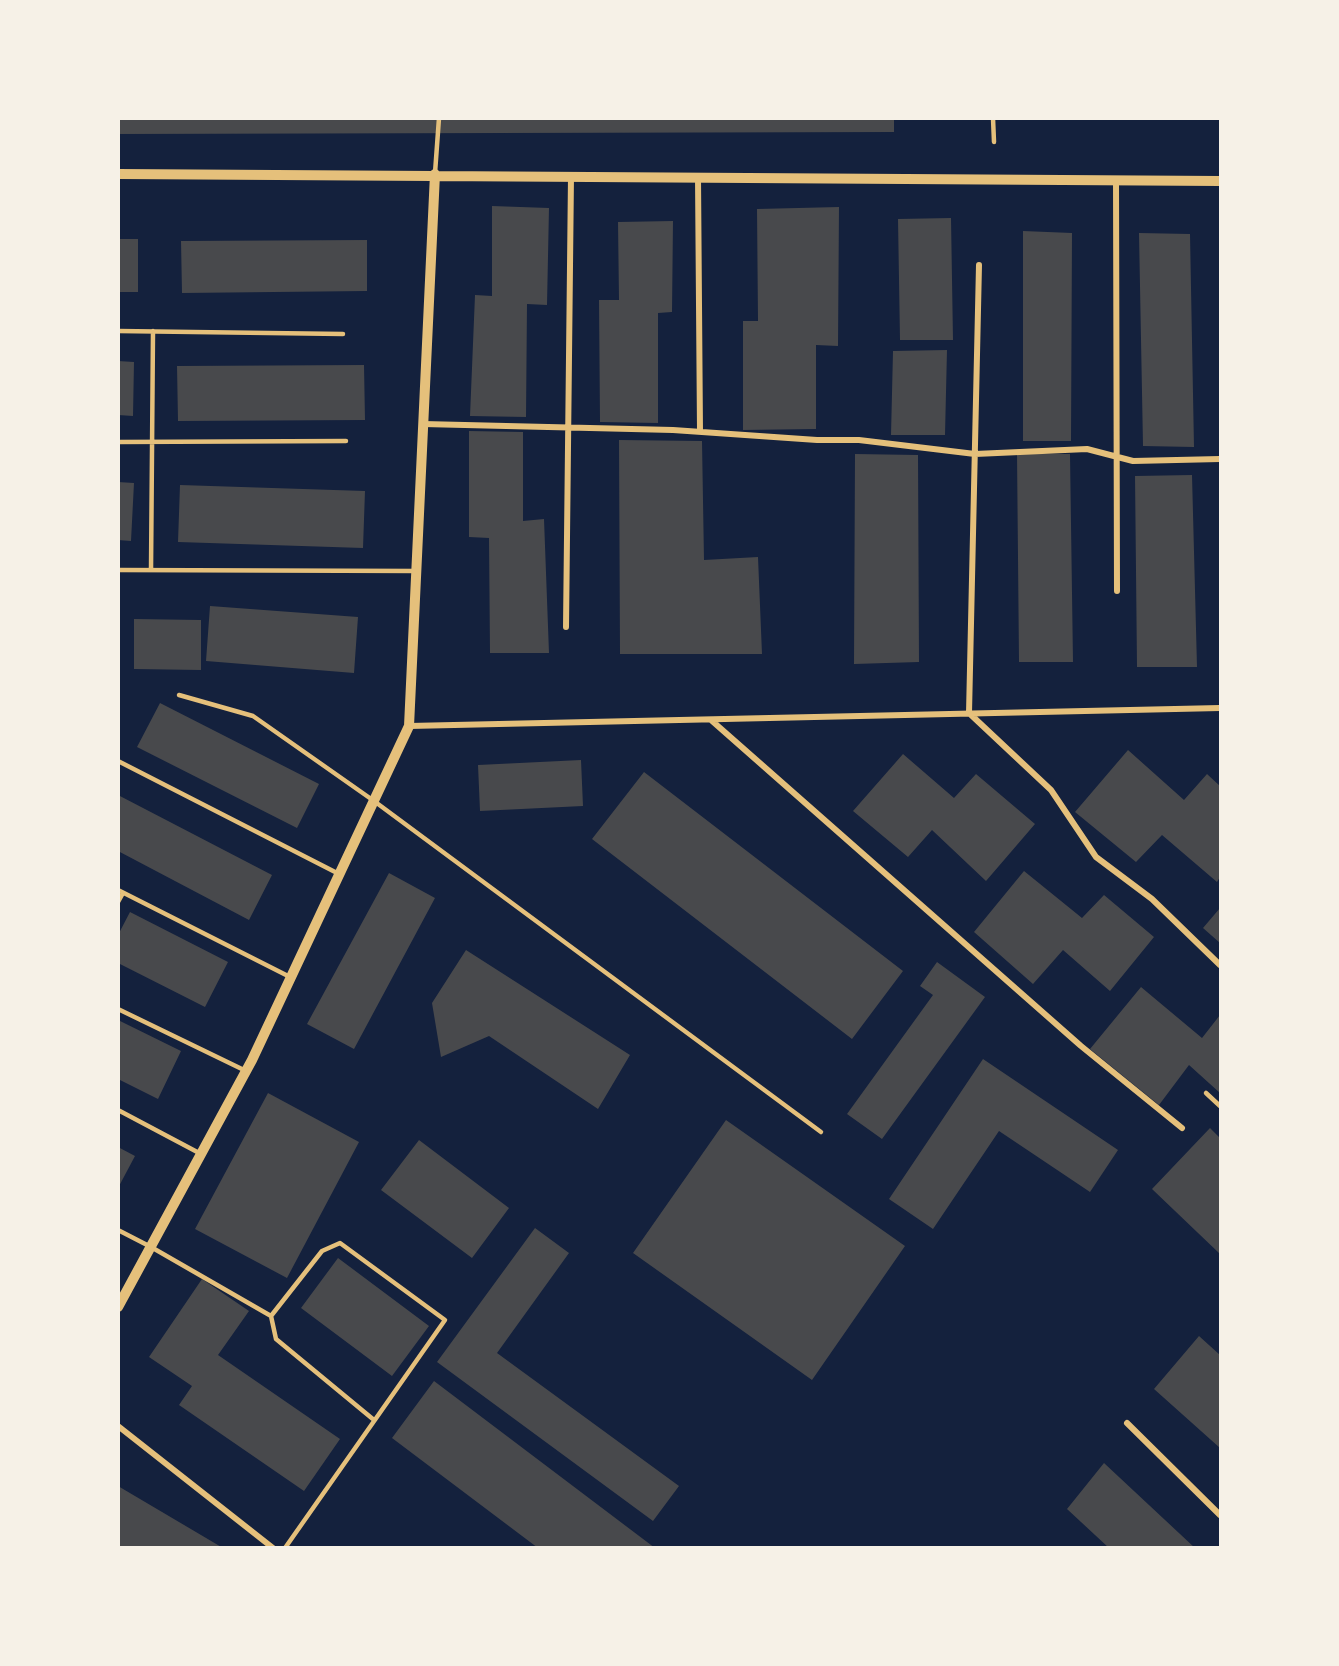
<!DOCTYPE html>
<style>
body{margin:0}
#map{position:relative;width:1339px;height:1666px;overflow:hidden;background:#14213d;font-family:Commissioner,sans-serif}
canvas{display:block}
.frame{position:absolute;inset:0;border:120px solid #f6f1e7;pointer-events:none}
</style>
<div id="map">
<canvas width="1339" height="1666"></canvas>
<div class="frame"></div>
</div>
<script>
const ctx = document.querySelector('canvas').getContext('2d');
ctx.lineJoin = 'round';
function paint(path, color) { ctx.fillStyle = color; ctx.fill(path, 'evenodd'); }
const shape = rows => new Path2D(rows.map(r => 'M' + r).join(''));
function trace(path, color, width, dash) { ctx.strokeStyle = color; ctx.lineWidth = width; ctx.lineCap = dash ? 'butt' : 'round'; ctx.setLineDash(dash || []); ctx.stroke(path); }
const building = shape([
 [118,118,894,118,894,132,118,134],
 [492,206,549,208,547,305,527,304,526,417,470,416,475,295,492,296],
 [839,207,838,346,816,345,816,429,743,430,743,321,758,321,757,209],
 [951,218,953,340,900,340,898,219],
 [673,221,672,312,658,313,658,423,600,422,599,300,619,300,618,222],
 [1023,231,1072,233,1071,441,1023,441],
 [1139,233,1190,234,1194,447,1143,446],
 [118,239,138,239,138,292,118,292],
 [367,240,367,291,182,293,181,241],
 [947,350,945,435,891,435,893,351],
 [118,361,134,362,133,416,118,415],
 [364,365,365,420,178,421,177,366],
 [469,431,523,432,523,521,544,519,549,653,490,653,489,538,469,537],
 [619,440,702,441,704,560,758,557,762,654,620,654],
 [855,454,918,455,919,662,854,664],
 [1017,454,1070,454,1073,662,1019,662],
 [1192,475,1197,667,1137,667,1135,476],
 [118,482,134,483,131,541,118,540],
 [180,485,365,491,363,548,178,542],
 [210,606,358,617,354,673,206,661],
 [134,619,201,620,201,670,134,669],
 [160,703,319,784,297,828,137,747],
 [1128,750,1184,800,1207,774,1220,786,1220,877,1217,882,1162,835,1136,862,1075,812],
 [903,754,954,798,976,774,1035,824,986,881,932,830,908,857,853,811],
 [581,760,583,806,480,811,478,765],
 [644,772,903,971,852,1039,592,839],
 [118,795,272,875,249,920,118,851],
 [1024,871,1082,918,1104,895,1154,937,1110,991,1063,950,1033,984,974,932],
 [389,873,435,898,354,1049,307,1024],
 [1220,908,1220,943,1203,928],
 [130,912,228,962,205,1007,118,963,118,935],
 [466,950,630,1055,598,1109,489,1036,441,1057,432,1003],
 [937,962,985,997,882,1139,847,1114,933,995,920,986],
 [1141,987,1202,1038,1220,1015,1220,1093,1189,1065,1159,1105,1090,1049],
 [118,1020,181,1051,158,1099,118,1079],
 [983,1059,1118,1150,1090,1192,999,1131,933,1229,889,1199],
 [268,1093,359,1142,287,1278,195,1229],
 [726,1120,905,1246,812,1380,633,1253],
 [1210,1128,1220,1138,1220,1254,1152,1189],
 [419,1140,509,1208,472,1258,381,1190],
 [118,1147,135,1156,118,1188],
 [535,1228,569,1253,497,1353,679,1486,653,1521,437,1362],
 [338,1258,429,1326,392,1376,301,1308],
 [202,1279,249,1311,218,1355,340,1439,304,1491,179,1405,192,1386,149,1357],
 [1199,1336,1220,1355,1220,1448,1154,1389],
 [434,1381,655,1548,538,1548,392,1438],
 [1104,1463,1195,1548,1109,1548,1067,1509],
 [118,1486,223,1548,118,1548]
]);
const service = shape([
 [993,118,994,142],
 [435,173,439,118],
 [118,331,343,334],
 [118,442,346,441],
 [118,570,416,571],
 [151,570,153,331],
 [179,695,253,716,374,801,821,1132],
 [118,761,339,874],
 [118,890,290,977],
 [118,902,123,893],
 [118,1009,246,1071],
 [1206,1093,1220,1106],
 [118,1110,201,1154],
 [118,1230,151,1247,271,1316],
 [285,1548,445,1320,340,1243,322,1251,271,1316,276,1339,374,1420]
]);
const minor = shape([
 [698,177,700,432],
 [1116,180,1117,591],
 [979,265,969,713,1051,790,1096,857,1152,899,1220,965],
 [423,424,673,430,817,440,859,440,975,454,1087,449,1133,461,1220,459],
 [566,627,571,176],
 [711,720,1081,1046,1182,1128],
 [409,726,1220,708],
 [1127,1423,1220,1515],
 [118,1426,273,1548]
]);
const tertiary = shape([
 [118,174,1220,181],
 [118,1307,252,1060,409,726,435,174]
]);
paint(building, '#48494c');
trace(service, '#e5c07b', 4.5);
trace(minor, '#e5c07b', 6);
trace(tertiary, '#e5c07b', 10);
</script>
